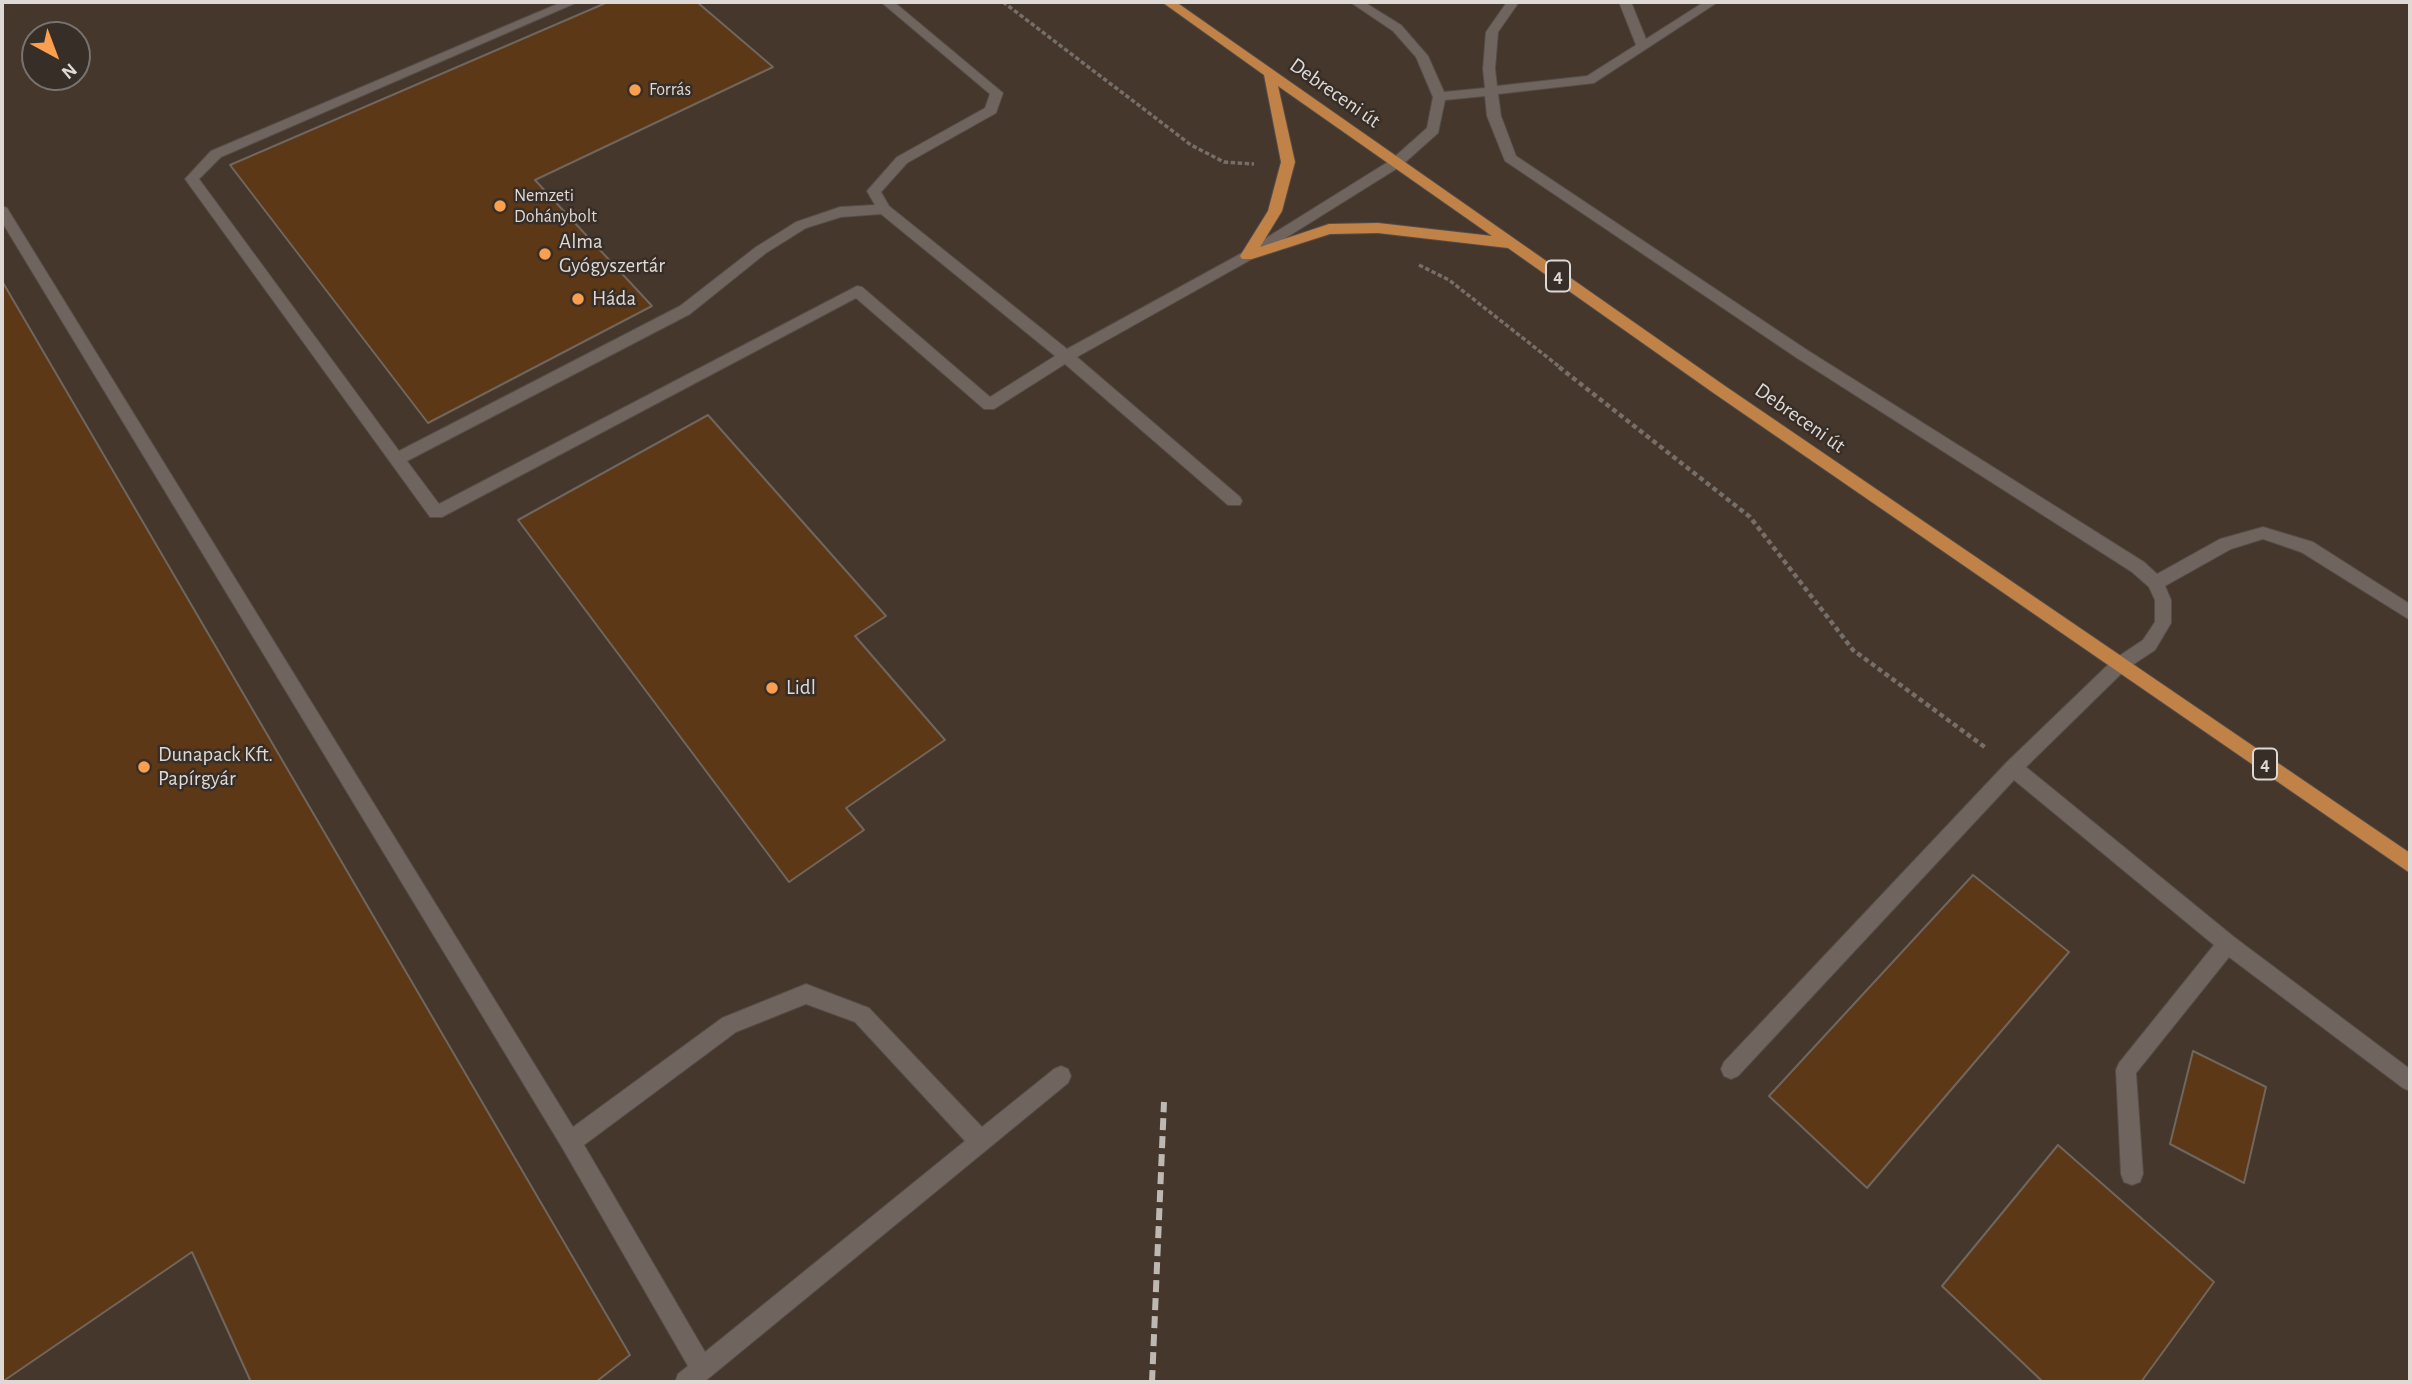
<!DOCTYPE html>
<meta charset="utf-8">
<style>
body{margin:0}
#map{position:relative;width:2412px;height:1384px;overflow:hidden;background:#372e28;font-family:"Alegreya Sans",sans-serif}
canvas{display:block}
.frame{position:absolute;inset:0;border:4px solid #dfd9d5;pointer-events:none}
.north{position:absolute;left:21px;top:21px;width:70px;height:70px;box-sizing:border-box;background:#372e28;border:2px solid #7a726d;border-radius:50%;rotate:139deg;font-size:19px;font-weight:700;line-height:28px;text-align:center;color:#dfd9d5}
.north::after{content:'';display:block;margin:auto;width:24px;height:32px;background:#fa9f4f;clip-path:polygon(50% 0,100% 100%,50% 72%,0 100%)}
</style>
<div id="map">
<canvas width="2412" height="1384"></canvas>
<div class="frame"></div>
<div class="north">N</div>
</div>
<script>
const ctx = document.querySelector('canvas').getContext('2d');
ctx.lineJoin = 'round';
function paint(path, color) { ctx.fillStyle = color; ctx.fill(path, 'evenodd'); }
const shape = rows => new Path2D(rows.map(r => 'M' + r).join(''));
function trace(path, color, width, dash) { ctx.strokeStyle = color; ctx.lineWidth = width; ctx.lineCap = dash ? 'butt' : 'round'; ctx.setLineDash(dash || []); ctx.stroke(path); }
function write(font, color, halo, rows, align = 'center') {
  ctx.font = font + ' "Alegreya Sans",sans-serif'; ctx.lineWidth = 5; ctx.setLineDash([]); ctx.textBaseline = 'middle'; ctx.strokeStyle = halo; ctx.fillStyle = color; for (const [text, x, y, turn = 0] of rows) {
    ctx.save(); ctx.translate(x, y); ctx.rotate((+turn || 0) * Math.PI / 180); ctx.textAlign = isNaN(turn) ? turn : align; if (halo) ctx.strokeText(text, 0, 0); ctx.fillText(text, 0, 0); ctx.restore();
  }
}
const built = shape([
 [2,2,2410,2,2410,1382,2,1382],
 [35,35,77,35,77,77,35,77]
]);
const building = shape([
 [608,2,697,2,773,67,535,180,652,306,428,423,230,165,608,2],
 [2,281,630,1355,596,1382,251,1382,192,1252,2,1382,2,281],
 [708,415,886,616,855,636,945,740,846,808,864,830,789,882,518,520,708,415],
 [1973,875,2069,952,1867,1188,1769,1096,1973,875],
 [2193,1051,2266,1087,2244,1183,2170,1144,2193,1051],
 [2058,1145,2214,1282,2141,1382,2043,1382,1942,1286,2058,1145]
]);
const pathFar1 = shape([
 [1003,2,1191,145,1224,162,1254,164],
 [1419,265,1449,280,1561,368]
]);
const path = shape([
 [1559,367,1750,517,1853,650,1986,748]
]);
const minor = shape([
 [562,2,578,2,221,157,199,179,399,451,680,306,756,247,796,222,840,207,875,205,867,191,897,157,985,108,990,94,881,2,894,2,1003,93,996,113,907,163,881,192,889,206,1067,349,1242,253,1391,160,1427,128,1433,97,1416,57,1393,31,1350,2,1364,2,1401,25,1428,56,1444,92,1485,88,1483,69,1486,32,1507,2,1519,2,1498,32,1495,69,1497,86,1587,76,1636,45,1619,2,1631,2,1646,39,1704,2,1718,2,1594,83,1498,94,1501,116,1516,156,1807,350,2144,562,2157,574,2220,539,2263,527,2313,542,2410,604,2410,620,2301,552,2263,539,2231,549,2165,586,2171,600,2171,623,2155,650,2125,670,2026,767,2234,937,2410,1069,2410,1091,2403,1088,2229,957,2136,1073,2143,1174,2140,1182,2132,1185,2124,1182,2121,1174,2116,1070,2119,1063,2214,945,2014,780,1738,1076,1731,1079,1724,1076,1721,1069,1724,1062,2007,762,2113,660,2143,640,2155,622,2155,600,2149,587,2132,572,1797,358,1505,161,1487,116,1485,96,1445,100,1438,133,1401,166,1252,259,1077,357,1240,497,1242,501,1240,505,1228,505,1065,364,994,409,984,409,856,298,442,517,430,517,185,179,211,151,562,2],
 [881,214,1055,356,990,397,862,287,857,286,439,504,407,461,690,314,766,253,806,228,841,217,881,214],
 [2,206,7,208,573,1127,722,1018,806,984,869,1008,982,1127,1054,1069,1061,1066,1068,1069,1071,1076,1068,1083,704,1382,675,1382,678,1374,688,1366,563,1149,2,222,2,206],
 [806,1004,855,1022,965,1141,705,1352,584,1145,736,1032,806,1004]
]);
const major = shape([
 [1162,2,1176,2,1725,386,2410,853,2410,873,1715,394,1508,248,1378,233,1330,234,1252,259,1242,259,1240,256,1268,211,1281,162,1264,75,1162,2],
 [1278,86,1492,236,1378,223,1329,224,1260,247,1282,211,1295,162,1278,86]
]);
const rail = shape([
 [1152,1382,1164,1102]
]);
const markers = [
 [635,90,7,"#fa9f4f"],
 [500,206,7,"#fa9f4f"],
 [545,254,7,"#fa9f4f"],
 [578,299,7,"#fa9f4f"],
 [772,688,7,"#fa9f4f"],
 [144,767,7,"#fa9f4f"]
];
const farPoinames = [
 ["Forrás",649,90],
 ["Nemzeti",514,196],
 ["Dohánybolt",514,217]
];
const shields = [
 [1558,276,24],
 [2265,764,24]
];
const shieldNames = [
 ["4",1558,276],
 ["4",2265,764]
];
const streetNames = [
 ["Debreceni út",1335,93,35],
 ["Debreceni út",1800,418,35]
];
const poiNames = [
 ["Alma",559,242],
 ["Gyógyszertár",559,266],
 ["Háda",592,299],
 ["Lidl",786,688],
 ["Dunapack Kft.",158,755],
 ["Papírgyár",158,779]
];
paint(built, '#45372c');
paint(building, '#5d3817');
trace(building, '#6f665e', 2);
trace(minor, '#544d48', 2);
trace(major, '#544d48', 2);
trace(pathFar1, '#766e69', 3.5, [4.5, 2.5]);
trace(path, '#766e69', 4.5, [5, 3.5]);
paint(minor, '#6f655e');
paint(major, '#c18247');
trace(rail, '#beb8b3', 6, [12, 6]);
for (const [x, y, r, color] of markers) { const dot = new Path2D(); dot.arc(x, y, r, 0, 2 * Math.PI); ctx.fillStyle = color; ctx.fill(dot); trace(dot, '#372e28', 2.5); }
write('18px', '#dfd9d5', '#372e28', farPoinames, 'left');
for (const [x, y, w] of shields) { const box = new Path2D(); box.roundRect(x - w / 2, y - 15.5, w, 31, 5); ctx.fillStyle = '#372e28'; ctx.fill(box); trace(box, '#dfd9d5', 2); }
write('bold 19px', '#dfd9d5', null, shieldNames);
write('21px', '#dfd9d5', '#372e28', streetNames);
write('21px', '#dfd9d5', '#372e28', poiNames, 'left');
</script>
